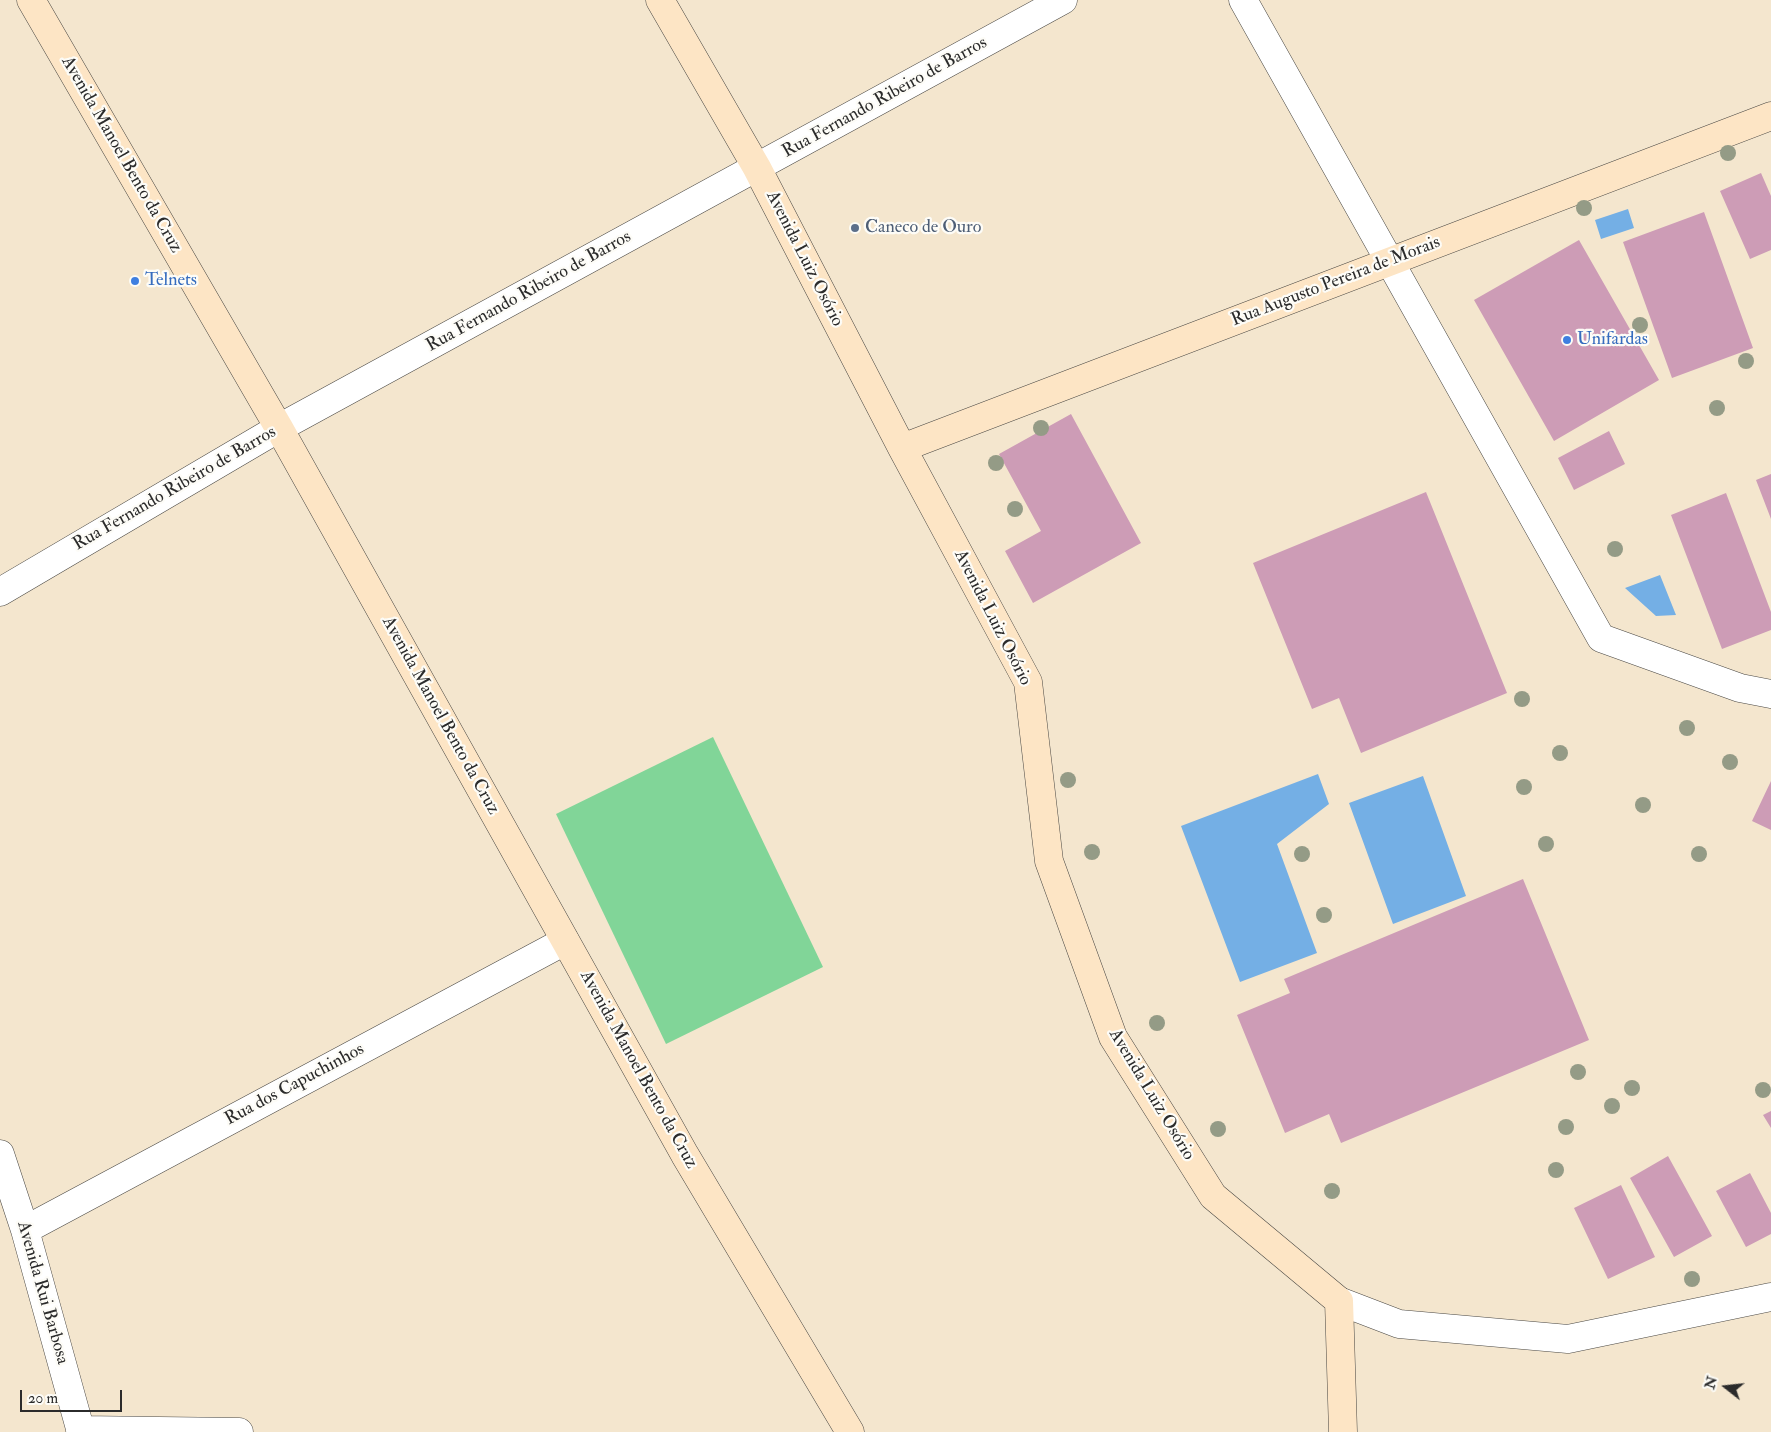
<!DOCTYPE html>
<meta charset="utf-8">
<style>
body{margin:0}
#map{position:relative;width:1771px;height:1432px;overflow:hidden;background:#f4e6ce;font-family:"IM FELL Double Pica",serif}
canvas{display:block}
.north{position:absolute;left:1701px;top:1362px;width:50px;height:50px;-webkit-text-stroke:4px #fdfcf7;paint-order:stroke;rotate:286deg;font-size:14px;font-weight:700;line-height:20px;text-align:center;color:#2b2b2b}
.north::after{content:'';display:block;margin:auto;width:18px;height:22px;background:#2b2b2b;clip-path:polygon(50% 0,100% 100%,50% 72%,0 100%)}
.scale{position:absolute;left:20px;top:1390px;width:102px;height:22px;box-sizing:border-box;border:2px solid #2b2b2b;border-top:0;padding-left:6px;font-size:15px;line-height:18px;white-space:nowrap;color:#2b2b2b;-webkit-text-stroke:4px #fdfcf7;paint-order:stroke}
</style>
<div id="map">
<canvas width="1771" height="1432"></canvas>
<div class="north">N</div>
<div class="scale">20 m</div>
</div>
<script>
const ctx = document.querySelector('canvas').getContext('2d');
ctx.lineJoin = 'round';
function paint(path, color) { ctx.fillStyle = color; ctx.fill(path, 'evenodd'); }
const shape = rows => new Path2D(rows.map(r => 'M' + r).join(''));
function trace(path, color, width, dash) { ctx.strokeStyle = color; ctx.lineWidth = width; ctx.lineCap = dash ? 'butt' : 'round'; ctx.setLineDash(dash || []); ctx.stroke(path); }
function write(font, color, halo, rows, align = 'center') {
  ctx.font = font + ' "IM FELL Double Pica",serif'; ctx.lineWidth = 4.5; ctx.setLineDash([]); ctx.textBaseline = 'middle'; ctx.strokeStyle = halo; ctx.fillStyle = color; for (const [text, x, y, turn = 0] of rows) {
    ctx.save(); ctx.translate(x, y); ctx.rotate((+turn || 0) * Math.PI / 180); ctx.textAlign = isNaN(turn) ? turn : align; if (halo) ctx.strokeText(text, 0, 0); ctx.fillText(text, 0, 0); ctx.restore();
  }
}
const green = shape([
 [713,737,823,967,666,1044,556,814]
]);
const water = shape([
 [1628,209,1634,228,1601,239,1595,220],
 [1660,575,1676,615,1656,616,1625,588],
 [1318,774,1329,804,1277,844,1317,953,1240,982,1181,826],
 [1423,776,1466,896,1393,924,1349,803]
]);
const building = shape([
 [1761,173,1771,196,1771,250,1750,259,1720,191],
 [1704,212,1753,348,1672,378,1623,242],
 [1579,240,1659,380,1554,441,1474,300],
 [1071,414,1141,543,1033,603,1005,551,1041,531,999,454],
 [1609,431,1625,464,1574,490,1558,458],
 [1771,474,1771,519,1756,480],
 [1426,492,1507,693,1361,753,1339,698,1312,709,1253,563],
 [1726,493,1771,612,1771,630,1722,649,1671,515],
 [1771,781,1771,830,1752,821],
 [1523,879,1589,1040,1341,1143,1329,1114,1285,1133,1237,1015,1290,993,1284,979],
 [1771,1111,1771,1128,1763,1115],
 [1668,1156,1712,1236,1674,1257,1630,1178],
 [1750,1173,1771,1213,1771,1234,1746,1247,1716,1191],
 [1621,1185,1655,1257,1608,1279,1574,1208]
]);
const minor = shape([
 [1243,0,1601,638,1740,688,1771,694],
 [0,592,279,428,1063,0],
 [0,1154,25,1230,81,1432],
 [25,1230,565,941],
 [1339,1301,1399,1324,1568,1339,1771,1297],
 [80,1430,239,1432]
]);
const secondary = shape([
 [31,0,279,428,685,1155,850,1432],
 [660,0,757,168,902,448,1028,682,1049,861,1113,1037,1213,1196,1339,1301,1343,1432],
 [902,448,1771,116]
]);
const trees = [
 [1728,153],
 [1584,208],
 [1640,325],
 [1746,361],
 [1717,408],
 [1041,428],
 [996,463],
 [1015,509],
 [1615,549],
 [1522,699],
 [1687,728],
 [1560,753],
 [1730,762],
 [1068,780],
 [1524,787],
 [1643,805],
 [1546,844],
 [1092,852],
 [1302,854],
 [1699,854],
 [1324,915],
 [1157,1023],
 [1578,1072],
 [1632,1088],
 [1763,1090],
 [1612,1106],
 [1566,1127],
 [1218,1129],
 [1556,1170],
 [1332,1191],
 [1692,1279]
];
const markers = [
 [855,228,5,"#5c6f8a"],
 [135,281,5,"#3f7fe0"],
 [1567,340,5,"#3f7fe0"]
];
const streetNames = [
 ["Rua Fernando Ribeiro de Barros",885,98,-29],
 ["Avenida Manoel Bento da Cruz",121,155,60],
 ["Avenida Luiz Osório",804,259,63],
 ["Rua Augusto Pereira de Morais",1336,282,-21],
 ["Rua Fernando Ribeiro de Barros",529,292,-29],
 ["Rua Fernando Ribeiro de Barros",175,489,-30],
 ["Avenida Luiz Osório",992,618,63],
 ["Avenida Manoel Bento da Cruz",440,716,61],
 ["Avenida Manoel Bento da Cruz",638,1070,61],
 ["Rua dos Capuchinhos",295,1085,-28],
 ["Avenida Luiz Osório",1151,1095,59],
 ["Avenida Rui Barbosa",42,1293,74]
];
const serviceNames = [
 ["Caneco de Ouro",865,228]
];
const shopNames = [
 ["Telnets",145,281],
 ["Unifardas",1577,340]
];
paint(green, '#81d598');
paint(water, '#74afe5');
paint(building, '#cd9cb6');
trace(minor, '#494743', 29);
trace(secondary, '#494743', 29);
trace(minor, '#fff', 28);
trace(secondary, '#fde5c5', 28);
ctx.fillStyle = '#949b86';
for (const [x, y] of trees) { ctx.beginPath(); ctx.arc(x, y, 8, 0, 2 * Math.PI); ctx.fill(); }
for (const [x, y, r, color] of markers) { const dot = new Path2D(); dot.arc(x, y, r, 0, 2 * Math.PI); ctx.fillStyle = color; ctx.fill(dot); trace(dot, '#fdfcf7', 2); }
write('18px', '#2b2b2b', '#fdfcf7', streetNames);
write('18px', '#4e5e75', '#fdfcf7', serviceNames, 'left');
write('18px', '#366cbe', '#fdfcf7', shopNames, 'left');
</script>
